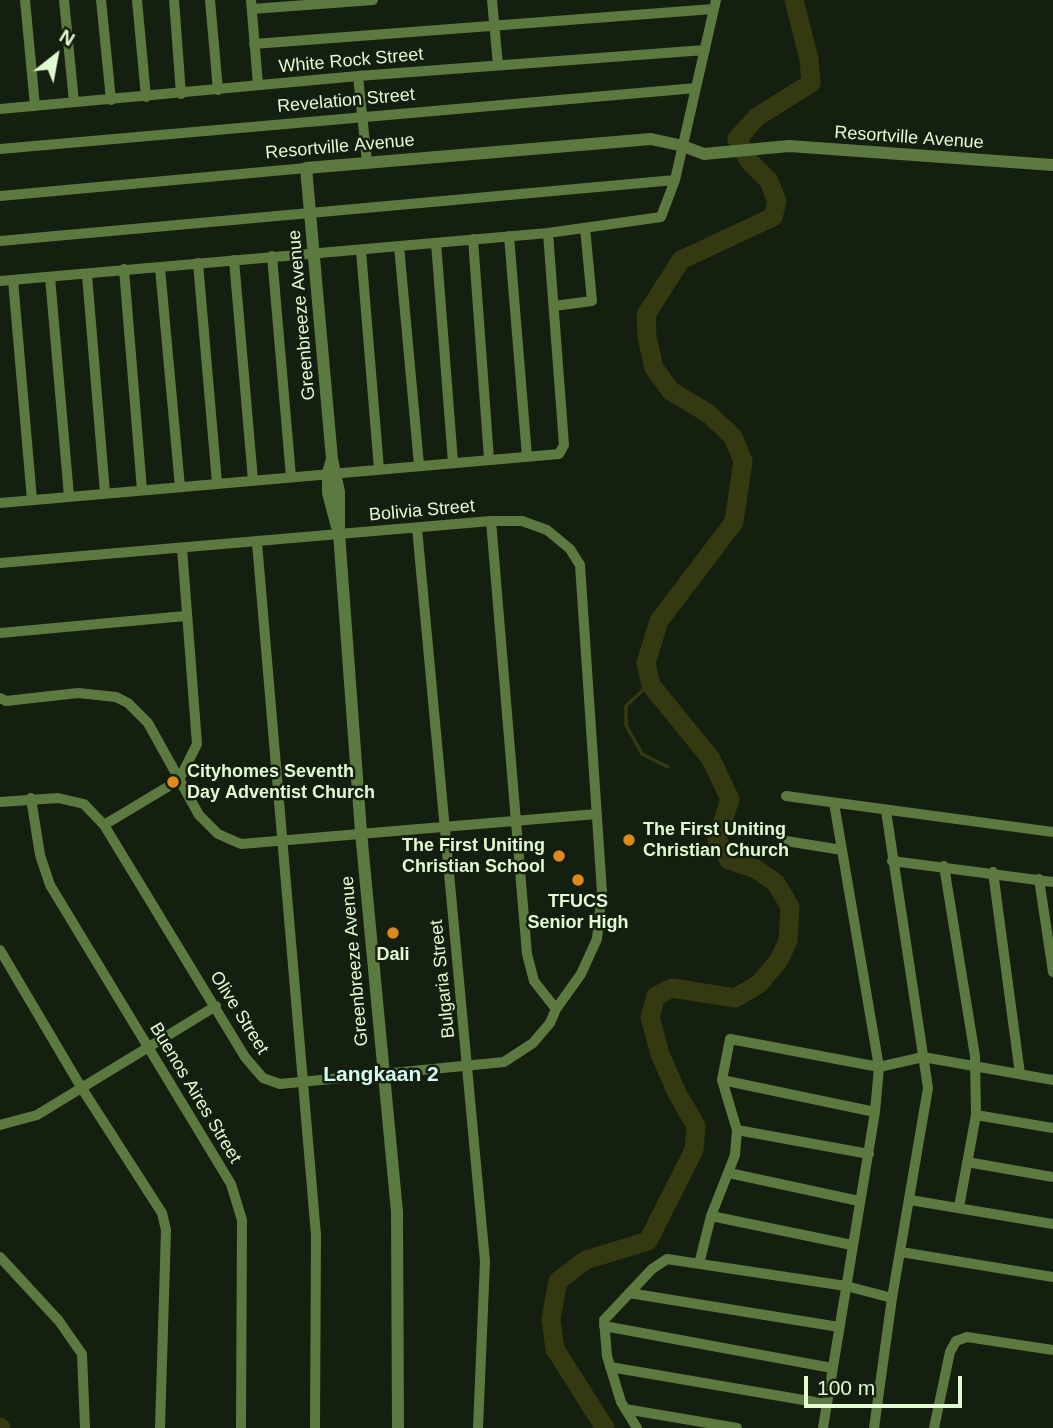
<!DOCTYPE html>
<style>
body{margin:0}
#map{position:relative;width:1053px;height:1428px;overflow:hidden;background:#151f0f;font-family:Helvetica,sans-serif}
canvas{display:block}
.north{position:absolute;left:21px;top:21px;width:70px;height:70px;-webkit-text-stroke:5px #151f0f;paint-order:stroke;rotate:31deg;font-size:19px;font-weight:700;line-height:28px;text-align:center;color:#e3fad3}
.north::after{content:'';display:block;margin:auto;width:24px;height:32px;background:#e3fad3;clip-path:polygon(50% 0,100% 100%,50% 72%,0 100%)}
.scale{position:absolute;left:804px;top:1376px;width:158px;height:32px;box-sizing:border-box;border:4px solid #e3fad3;border-top:0;padding-left:9px;font-size:21px;line-height:24px;white-space:nowrap;color:#e3fad3;-webkit-text-stroke:5px #151f0f;paint-order:stroke}
</style>
<div id="map">
<canvas width="1053" height="1428"></canvas>
<div class="north">N</div>
<div class="scale">100 m</div>
</div>
<script>
const ctx = document.querySelector('canvas').getContext('2d');
ctx.lineJoin = 'round';
const shape = rows => new Path2D(rows.map(r => 'M' + r).join(''));
function trace(path, color, width, dash) { ctx.strokeStyle = color; ctx.lineWidth = width; ctx.lineCap = dash ? 'butt' : 'round'; ctx.setLineDash(dash || []); ctx.stroke(path); }
function write(font, color, halo, rows, align = 'center') {
  ctx.font = font + ' Helvetica,sans-serif'; ctx.lineWidth = 5; ctx.setLineDash([]); ctx.textBaseline = 'middle'; ctx.strokeStyle = halo; ctx.fillStyle = color; for (const [text, x, y, turn = 0] of rows) {
    ctx.save(); ctx.translate(x, y); ctx.rotate((+turn || 0) * Math.PI / 180); ctx.textAlign = isNaN(turn) ? turn : align; if (halo) ctx.strokeText(text, 0, 0); ctx.fillText(text, 0, 0); ctx.restore();
  }
}
const stream = shape([
 [649,675,644,689,626,706,626,725,642,754,668,767]
]);
const river = shape([
 [0,1427,1,1428],
 [605,1428,555,1349,551,1319,558,1281,586,1260,648,1241,694,1150,696,1126,677,1093,660,1054,650,1017,656,996,672,988,735,998,759,984,779,960,788,941,790,907,776,883,756,869,729,860,717,840,730,799,711,759,651,685,646,663,659,621,734,522,743,461,733,437,709,414,671,391,654,368,647,337,646,315,681,260,773,217,777,202,769,181,750,162,737,139,757,117,811,83,809,59,794,0]
]);
const minor = shape([
 [25,0,35,106],
 [64,0,74,102],
 [101,0,111,100],
 [137,0,146,97],
 [174,0,181,94],
 [210,0,218,90],
 [251,0,258,85],
 [492,0,498,65],
 [252,9,373,0],
 [254,44,713,9],
 [358,76,367,162],
 [0,109,358,76,705,50],
 [0,149,696,88],
 [0,196,306,168],
 [509,236,527,456],
 [473,239,489,459],
 [0,241,675,180],
 [436,243,453,462],
 [399,246,419,465],
 [361,251,379,469],
 [272,256,291,477],
 [234,260,253,480],
 [198,263,217,483],
 [160,268,180,487],
 [124,269,142,490],
 [87,275,105,493],
 [50,277,69,496],
 [13,280,32,500],
 [0,281,548,233,661,217,675,180,716,0],
 [554,306,592,301,585,228],
 [0,503,559,454,564,445,548,233],
 [491,521,527,954,534,981,556,1009],
 [417,528,485,1261,478,1428],
 [257,543,316,1235,315,1428],
 [0,563,491,521,522,521,547,530,570,549,580,565,602,892,597,939,581,974,556,1009,550,1023,533,1043,504,1062,280,1084,263,1078,245,1057,104,825,84,804,58,798,0,802],
 [0,633,185,616],
 [0,698,6,701,78,693,116,697,128,703,148,723,199,815,218,834,241,844,597,814],
 [786,796,1053,832],
 [31,798,40,855,50,885,231,1184,242,1220,241,1428],
 [104,825,179,780,197,744,182,548],
 [786,841,842,850],
 [892,861,1053,882],
 [944,866,975,1056,976,1115,959,1207],
 [993,872,1020,1074],
 [1039,879,1053,972],
 [0,950,81,1087,162,1213,166,1230,160,1428],
 [722,1080,875,1112],
 [976,1115,1053,1128],
 [0,1125,37,1115,216,1006],
 [737,1130,869,1154],
 [967,1162,1053,1177],
 [729,1173,859,1201],
 [910,1200,1053,1224],
 [711,1216,852,1245],
 [901,1252,1053,1277],
 [0,1257,59,1321,82,1354,85,1428],
 [699,1264,711,1216,735,1155,737,1130,722,1080,730,1039,879,1067,923,1057,1053,1080],
 [629,1293,839,1327],
 [604,1326,832,1368],
 [610,1367,827,1404],
 [625,1409,737,1428],
 [637,1428,621,1402,607,1356,604,1320,652,1269,667,1259,846,1286,892,1298],
 [823,1428,875,1112,879,1067,834,803],
 [874,1428,892,1298,928,1088,886,811],
 [934,1428,950,1352,956,1341,967,1337,1053,1350]
]);
const tertiary = shape([
 [332,459,328,473,328,493,337,527],
 [398,1428,397,1212,361,832,339,533,339,492,332,459,306,168,651,139,683,146,704,154,789,146,1053,165]
]);
const markers = [
 [173,782,7,"#de891b"],
 [629,840,7,"#de891b"],
 [559,856,7,"#de891b"],
 [578,880,7,"#de891b"],
 [393,933,7,"#de891b"]
];
const streetNames = [
 ["White Rock Street",351,61,-5],
 ["Revelation Street",346,101,-5],
 ["Resortville Avenue",909,138,4],
 ["Resortville Avenue",340,147,-5],
 ["Greenbreeze Avenue",302,315,-95],
 ["Bolivia Street",422,511,-5],
 ["Greenbreeze Avenue",355,961,-95],
 ["Bulgaria Street",443,979,-96],
 ["Olive Street",239,1013,58],
 ["Buenos Aires Street",195,1093,59]
];
const poiNames = [
 ["Cityhomes Seventh",187,772],
 ["Day Adventist Church",187,793],
 ["The First Uniting",643,830],
 ["Christian Church",643,851],
 ["The First Uniting",545,846,"right"],
 ["Christian School",545,867,"right"],
 ["TFUCS",578,902,"center"],
 ["Senior High",578,923,"center"],
 ["Dali",393,955,"center"]
];
const quarterNames = [
 ["Langkaan 2",381,1075]
];
trace(stream, '#35390f', 3.5);
trace(river, '#35390f', 19);
trace(minor, '#5c7940', 10);
trace(tertiary, '#5c7940', 12);
for (const [x, y, r, color] of markers) { const dot = new Path2D(); dot.arc(x, y, r, 0, 2 * Math.PI); ctx.fillStyle = color; ctx.fill(dot); trace(dot, '#151f0f', 2.5); }
write('18px', '#e3fad3', '#151f0f', streetNames);
write('bold 18px', '#e3fad3', '#151f0f', poiNames, 'left');
write('bold 21px', '#d5faf3', '#151f0f', quarterNames);
</script>
